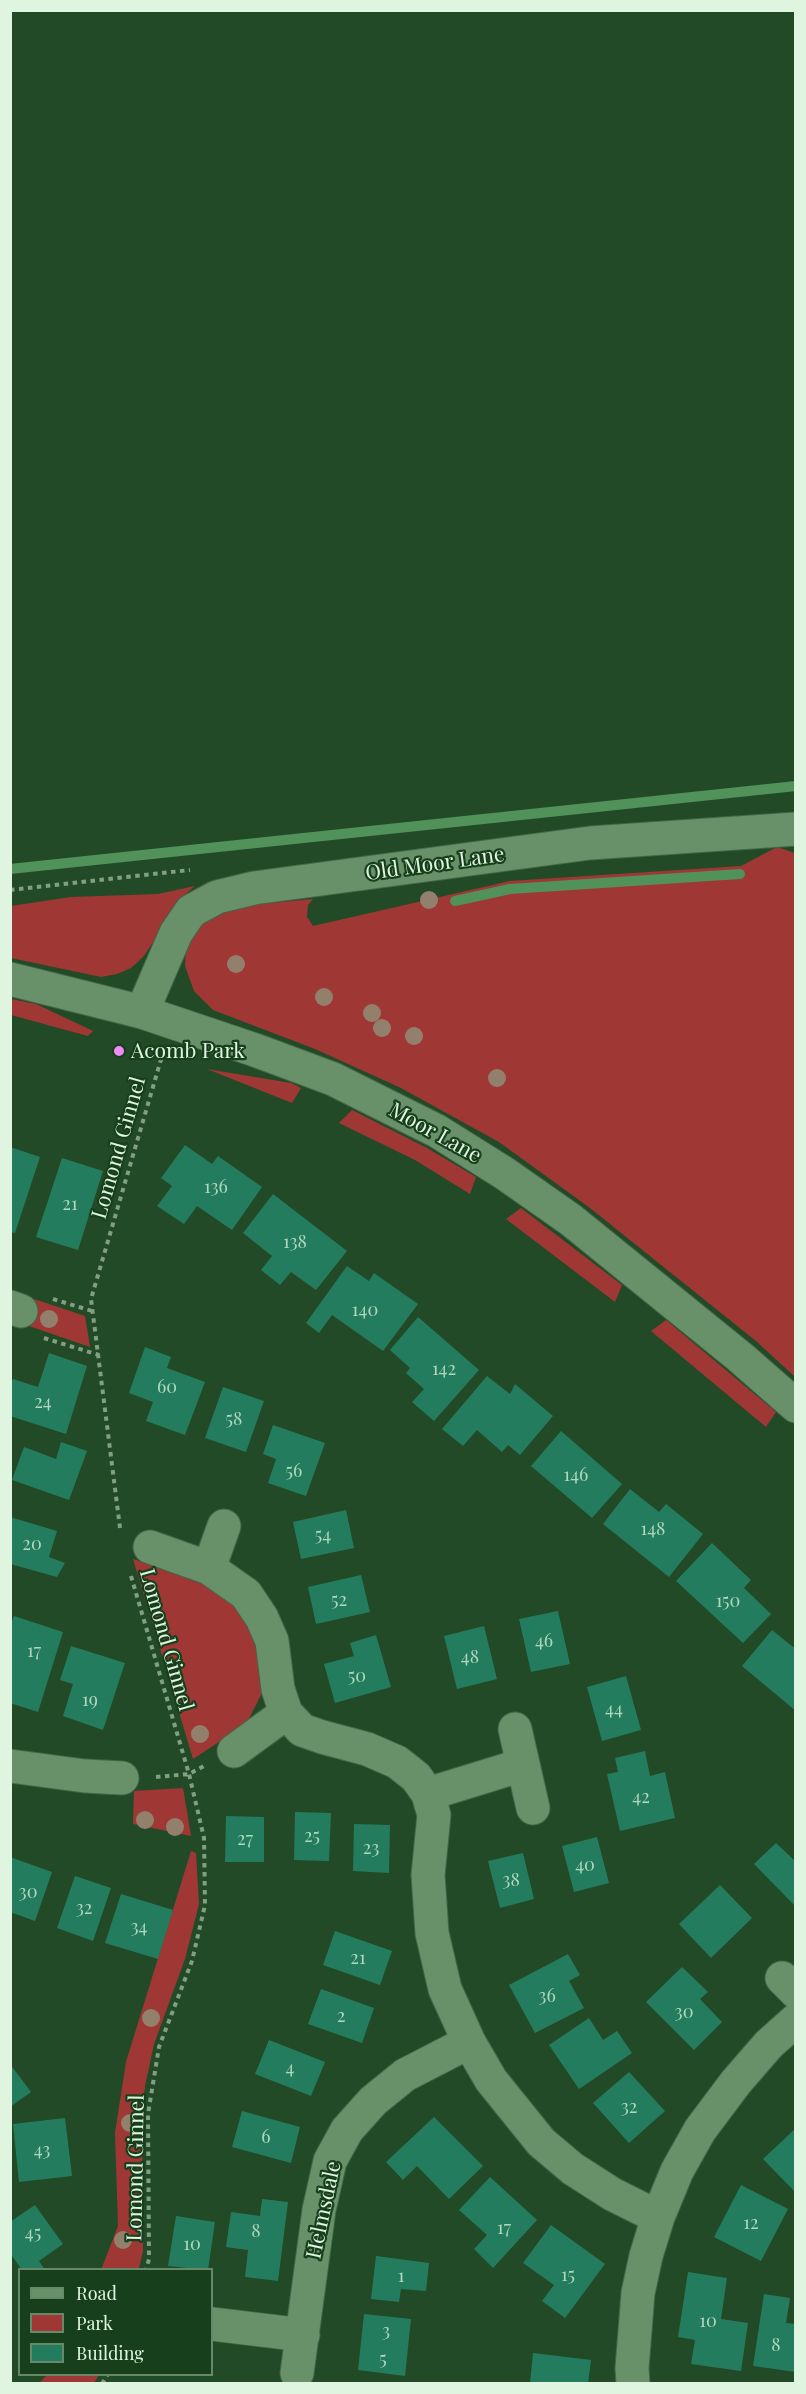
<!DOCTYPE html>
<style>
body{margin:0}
#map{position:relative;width:806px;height:2394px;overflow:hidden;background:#234a26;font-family:"Playfair Display",serif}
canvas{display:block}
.frame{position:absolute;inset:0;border:12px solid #dff5df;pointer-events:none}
.legend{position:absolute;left:18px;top:2268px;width:195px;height:108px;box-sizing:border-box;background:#183f1c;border:2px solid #68886a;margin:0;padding:8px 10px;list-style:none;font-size:18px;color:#dff5df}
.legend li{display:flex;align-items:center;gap:12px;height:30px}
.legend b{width:30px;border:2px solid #68886a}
</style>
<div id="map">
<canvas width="806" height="2394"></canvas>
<div class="frame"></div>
<ul class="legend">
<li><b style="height:8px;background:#68916a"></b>Road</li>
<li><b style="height:16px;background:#9f3835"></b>Park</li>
<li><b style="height:16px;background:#247c5e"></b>Building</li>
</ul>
</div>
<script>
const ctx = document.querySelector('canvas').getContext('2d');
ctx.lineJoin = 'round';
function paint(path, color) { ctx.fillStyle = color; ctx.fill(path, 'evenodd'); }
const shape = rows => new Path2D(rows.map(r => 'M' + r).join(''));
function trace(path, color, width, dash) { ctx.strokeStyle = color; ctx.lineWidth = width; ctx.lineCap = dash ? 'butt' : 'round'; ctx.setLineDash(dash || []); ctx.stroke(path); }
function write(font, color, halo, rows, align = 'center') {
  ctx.font = font + ' "Playfair Display",serif'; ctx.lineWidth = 4.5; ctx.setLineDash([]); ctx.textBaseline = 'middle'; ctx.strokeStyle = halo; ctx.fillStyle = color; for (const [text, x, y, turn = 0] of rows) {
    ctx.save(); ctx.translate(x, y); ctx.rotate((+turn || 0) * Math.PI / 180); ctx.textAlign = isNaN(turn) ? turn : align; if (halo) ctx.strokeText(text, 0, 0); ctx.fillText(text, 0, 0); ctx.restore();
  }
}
const green = shape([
 [777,847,795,853,795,1377,756,1341,590,1208,499,1142,401,1088,315,1049,213,1010,194,991,185,966,186,947,203,922,228,907,313,899,308,905,307,917,313,926,510,881,741,866],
 [195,886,177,901,164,920,154,941,143,957,131,968,117,974,101,977,11,958,11,906,71,897,158,894],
 [11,999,36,1004,93,1031,88,1036,11,1015],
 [207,1069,291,1083,301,1088,292,1103],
 [352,1110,427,1148,476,1177,470,1194,415,1160,339,1123],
 [521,1208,622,1285,615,1302,506,1219],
 [34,1299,85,1316,90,1347,26,1325],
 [666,1320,776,1412,766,1427,651,1331],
 [133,1559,202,1582,235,1606,260,1647,262,1693,246,1724,193,1759],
 [183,1788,191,1836,133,1824,134,1791],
 [191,1851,196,1853,199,1904,185,1959,154,2044,145,2086,142,2114,143,2251,139,2269,101,2270,118,2226,115,2133,126,2062],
 [48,2374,99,2374,99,2375,94,2383,39,2383]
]);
const stream = shape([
 [10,869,796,786],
 [455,901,510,889,740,874]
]);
const building = shape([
 [185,1145,212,1164,218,1156,262,1187,232,1230,197,1206,184,1224,157,1206,172,1186,161,1178],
 [10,1147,40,1157,15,1233,10,1232],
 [62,1158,103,1171,78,1250,36,1237],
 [273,1194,347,1251,316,1290,291,1272,280,1285,261,1270,272,1256,243,1233],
 [347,1266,369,1281,374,1273,418,1304,383,1351,332,1315,319,1333,306,1323],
 [418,1317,479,1370,434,1421,412,1402,424,1389,406,1373,410,1368,390,1350],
 [145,1347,171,1357,167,1368,205,1382,185,1435,146,1421,153,1402,129,1393],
 [49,1353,87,1366,66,1434,10,1416,10,1386,13,1379,38,1387],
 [487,1376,510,1394,515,1384,553,1416,520,1455,508,1445,502,1452,477,1430,463,1446,442,1429],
 [223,1387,264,1401,246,1452,205,1438],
 [273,1425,325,1443,306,1496,268,1483,276,1459,263,1454],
 [561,1431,622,1484,592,1518,531,1466],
 [61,1442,87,1451,69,1500,12,1480,24,1447,56,1459],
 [630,1489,659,1512,666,1504,703,1534,669,1577,603,1524],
 [346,1510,354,1548,301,1559,293,1522],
 [10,1517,57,1531,49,1557,65,1563,57,1577,10,1564],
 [712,1543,751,1580,744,1588,771,1614,743,1643,676,1581],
 [361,1575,370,1612,316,1624,308,1587],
 [558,1611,570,1664,531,1672,519,1619],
 [14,1616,63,1632,38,1712,10,1703,10,1626],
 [484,1626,497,1679,457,1689,444,1636],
 [772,1630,793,1647,796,1644,796,1711,742,1666],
 [376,1635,391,1687,335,1703,324,1664,354,1656,350,1643],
 [71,1646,125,1663,103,1730,63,1716,73,1684,60,1680],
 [626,1676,641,1730,602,1741,587,1687],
 [645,1751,650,1776,665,1772,675,1818,620,1831,607,1774,618,1772,615,1758],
 [295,1812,331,1813,329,1861,294,1860],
 [226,1816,264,1817,264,1862,225,1862],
 [354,1824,390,1825,389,1873,353,1871],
 [597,1837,609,1883,574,1892,562,1846],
 [776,1843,796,1862,796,1907,754,1864],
 [523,1853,534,1899,500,1908,488,1861],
 [10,1857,52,1872,35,1921,10,1912],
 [75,1876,111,1888,93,1941,57,1928],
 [720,1885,752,1918,711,1958,679,1924],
 [121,1894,173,1910,158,1959,105,1943],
 [335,1931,392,1951,380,1985,323,1965],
 [568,1954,580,1975,569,1981,584,2008,535,2033,509,1985],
 [682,1967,708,1992,700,1999,722,2022,694,2050,646,2002],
 [321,1989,374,2008,362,2043,308,2024],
 [589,2018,603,2040,617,2031,632,2053,579,2089,549,2045],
 [269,2040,325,2062,311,2096,255,2074],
 [10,2064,31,2092,10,2107],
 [629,2072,665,2111,629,2143,593,2103],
 [242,2111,300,2127,291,2163,232,2147],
 [434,2117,483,2166,449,2199,417,2166,403,2180,386,2162],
 [65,2118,72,2176,19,2182,13,2124],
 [796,2128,796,2193,763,2159],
 [490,2177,537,2220,493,2268,474,2249,487,2235,459,2210],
 [741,2185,788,2209,761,2261,714,2237],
 [262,2199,288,2202,278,2281,245,2277,248,2250,226,2247,231,2212,260,2216],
 [35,2205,63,2244,39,2261,45,2270,22,2270,10,2253,10,2222],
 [176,2216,215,2222,208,2270,168,2266],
 [551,2225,605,2264,565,2318,542,2301,554,2285,523,2263],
 [376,2256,429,2263,426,2291,401,2289,399,2302,371,2299],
 [688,2272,727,2278,721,2319,748,2323,741,2371,691,2364,695,2340,678,2337],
 [764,2294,790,2298,786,2323,796,2324,796,2372,753,2366],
 [364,2314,411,2319,405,2376,358,2370],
 [533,2353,591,2360,588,2384,530,2384]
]);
const path = shape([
 [10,890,190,870],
 [53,1299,92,1311],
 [44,1338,99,1355],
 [120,1528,91,1299,162,1056],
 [131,1576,189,1774,204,1838,205,1905,192,1961,159,2047,148,2114,149,2259,146,2270],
 [156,1777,189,1774,204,1766],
 [102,2384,108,2374]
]);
const minor = shape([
 [10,979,142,1012,255,1050,333,1079,437,1131,504,1173,571,1220,740,1357,796,1406],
 [142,1012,176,933,191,911,217,897,254,888,590,843,796,829],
 [10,1307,21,1311],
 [150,1547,209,1568,246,1594,262,1618,272,1641,278,1689,286,1713,302,1730,322,1737,367,1749,397,1762,416,1777,428,1794,434,1815,428,1875,432,1933,445,1989,469,2042,491,2080,541,2142,573,2169,612,2194,658,2217],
 [209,1568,224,1526],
 [515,1729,533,1808],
 [234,1751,286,1713],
 [10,1766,85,1776,122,1778],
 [428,1794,522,1765],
 [782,1978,796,1992],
 [212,2324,303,2335],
 [297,2373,319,2210,330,2161,347,2130,373,2101,405,2075,469,2042],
 [633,2384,632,2368,638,2293,646,2256,658,2217,677,2171,700,2130,736,2082,769,2044,796,2020]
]);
const trees = [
 [429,900],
 [236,964],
 [324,997],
 [372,1013],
 [382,1028],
 [414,1036],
 [497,1078],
 [49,1319],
 [200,1734],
 [145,1820],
 [175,1827],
 [151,2018],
 [130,2123],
 [123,2240]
];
const markers = [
 [119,1051,6,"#f08bf5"]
];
const numberNames = [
 ["136",216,1187],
 ["21",70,1204],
 ["138",295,1242],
 ["140",365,1310],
 ["142",444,1369],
 ["60",167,1387],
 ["24",43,1402],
 ["58",234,1419],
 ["56",294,1471],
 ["146",576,1475],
 ["148",653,1529],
 ["54",323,1535],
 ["20",32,1544],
 ["52",339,1600],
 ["150",728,1601],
 ["46",544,1641],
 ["17",34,1651],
 ["48",470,1657],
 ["50",357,1676],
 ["19",90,1700],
 ["44",614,1709],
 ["42",641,1797],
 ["25",312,1836],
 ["27",245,1839],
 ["23",371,1848],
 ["40",585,1865],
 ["38",511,1880],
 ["30",28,1892],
 ["32",84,1908],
 ["34",139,1927],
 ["21",358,1958],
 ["36",547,1996],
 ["30",684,2012],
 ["2",341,2016],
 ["4",290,2068],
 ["32",629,2107],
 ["6",266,2137],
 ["43",42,2150],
 ["12",751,2223],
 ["17",504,2228],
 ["8",256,2231],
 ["45",33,2233],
 ["10",192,2244],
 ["15",568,2275],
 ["1",401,2276],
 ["10",708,2321],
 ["3",386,2331],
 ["8",776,2345],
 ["5",383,2359]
];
const streetNames = [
 ["Old Moor Lane",435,864,-8],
 ["Moor Lane",435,1133,29],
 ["Lomond Ginnel",119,1148,-74],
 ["Lomond Ginnel",166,1640,74],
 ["Lomond Ginnel",136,2168,-89],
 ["Helmsdale",324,2210,-78]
];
const poiNames = [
 ["Acomb Park",131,1051]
];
paint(green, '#9f3835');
trace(stream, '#51925b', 10);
paint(building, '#247c5e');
trace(minor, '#436748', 35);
trace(path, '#819f82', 4, [4.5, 4.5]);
trace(minor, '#68916a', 33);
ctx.fillStyle = '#92806c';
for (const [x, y] of trees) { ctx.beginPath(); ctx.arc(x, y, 9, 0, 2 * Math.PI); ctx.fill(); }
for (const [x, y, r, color] of markers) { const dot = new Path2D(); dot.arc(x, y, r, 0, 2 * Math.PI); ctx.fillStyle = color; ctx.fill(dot); trace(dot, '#183f1c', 2); }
write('18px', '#b0d7bf', null, numberNames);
write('21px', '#dff5df', '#183f1c', streetNames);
write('21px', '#dff5df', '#183f1c', poiNames, 'left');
</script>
